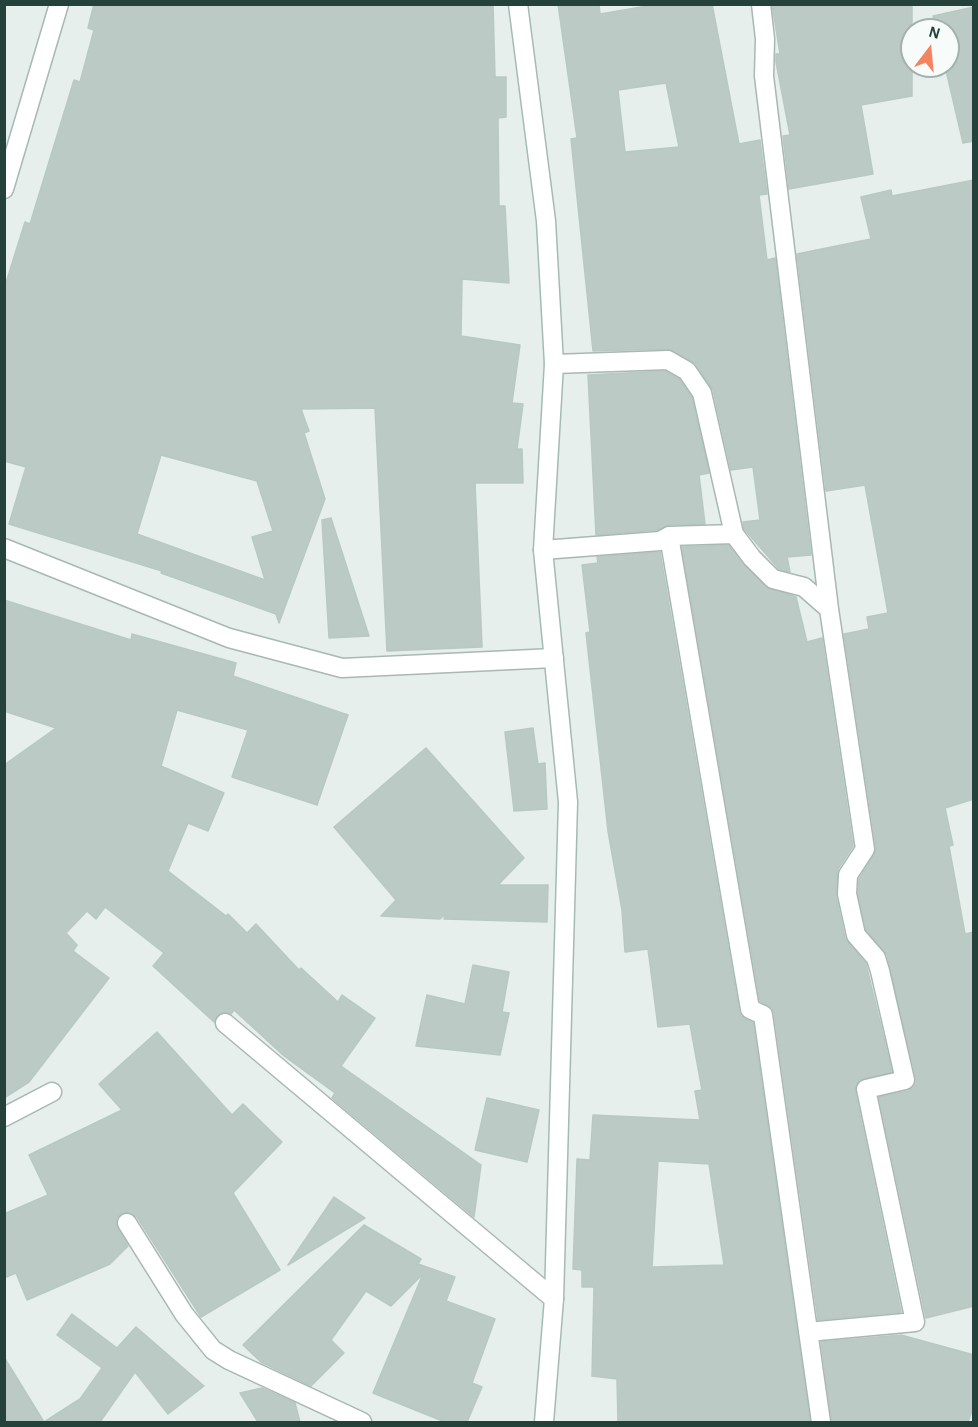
<!DOCTYPE html>
<style>
body{margin:0}
#map{position:relative;width:978px;height:1427px;overflow:hidden;background:#e6efeb;font-family:"Alegreya Sans",sans-serif}
canvas{display:block}
.frame{position:absolute;inset:0;border:6px solid #24423a;pointer-events:none}
.north{position:absolute;left:900px;top:18px;width:60px;height:60px;box-sizing:border-box;background:#f7fbf9;border:2px solid #a3b1ad;border-radius:50%;rotate:16deg;font-size:16px;font-weight:700;line-height:24px;text-align:center;color:#24423a}
.north::after{content:'';display:block;margin:auto;width:21px;height:27px;background:#f4845f;clip-path:polygon(50% 0,100% 100%,50% 72%,0 100%)}
</style>
<div id="map">
<canvas width="978" height="1427"></canvas>
<div class="frame"></div>
<div class="north">N</div>
</div>
<script>
const ctx = document.querySelector('canvas').getContext('2d');
ctx.lineJoin = 'round';
function paint(path, color) { ctx.fillStyle = color; ctx.fill(path, 'evenodd'); }
const shape = rows => new Path2D(rows.map(r => 'M' + r).join(''));
function trace(path, color, width, dash) { ctx.strokeStyle = color; ctx.lineWidth = width; ctx.lineCap = dash ? 'butt' : 'round'; ctx.setLineDash(dash || []); ctx.stroke(path); }
const building = shape([
 [94,4,493,4,495,77,506,77,506,117,498,118,499,206,505,206,509,283,462,279,461,336,520,345,512,403,523,404,517,449,522,449,523,483,475,483,482,647,387,651,375,408,301,409,309,431,304,433,325,499,279,623,276,614,161,573,162,571,9,524,26,467,4,461,4,289,25,222,30,224,74,80,80,82,94,30,88,28,94,4],
 [161,455,257,481,273,531,252,537,265,580,137,534,161,455],
 [558,4,599,4,600,14,659,4,712,4,739,144,760,140,767,194,759,195,767,260,775,258,811,555,787,557,790,572,779,569,744,529,743,522,760,520,753,467,731,470,713,390,696,364,668,349,593,351,571,139,577,138,558,4],
 [666,83,679,147,625,152,618,90,666,83],
 [772,4,912,5,912,96,861,105,873,174,789,189,783,136,790,135,776,62,776,54,780,54,772,4],
 [974,7,974,141,963,143,945,66,948,66,948,30,936,30,933,16,974,7],
 [974,180,974,799,945,808,953,845,949,846,965,934,974,932,974,1306,926,1318,879,1097,908,1091,916,1084,916,1078,887,955,866,930,858,893,859,879,874,855,876,847,844,634,869,629,867,617,888,613,865,485,826,491,797,254,871,239,861,197,891,190,892,196,974,180],
 [665,371,679,379,692,398,709,473,699,475,705,524,669,525,657,530,596,535,588,375,665,371],
 [331,518,369,636,329,638,322,520,331,518],
 [729,545,766,587,796,597,807,642,822,638,853,846,838,869,836,896,845,938,866,964,892,1072,859,1080,855,1091,901,1312,818,1320,774,1013,772,1008,760,1001,682,547,729,545],
 [660,552,739,1011,741,1016,753,1023,810,1422,618,1422,617,1379,592,1376,594,1287,582,1287,582,1270,573,1269,577,1159,590,1160,593,1115,700,1120,695,1091,702,1090,690,1024,658,1027,648,949,625,952,622,910,608,831,586,633,590,632,582,565,598,563,597,557,660,552],
 [658,1161,709,1164,724,1265,652,1267,658,1161],
 [4,600,131,640,132,634,236,663,233,676,348,715,317,805,232,777,248,730,177,710,161,766,224,793,208,831,188,823,168,871,226,916,228,914,247,933,256,924,299,970,301,968,338,1002,342,995,375,1018,341,1066,481,1165,474,1217,332,1098,335,1093,284,1056,234,1010,231,1014,221,1013,214,1022,153,966,164,953,105,907,96,919,87,911,66,933,77,945,73,951,109,978,29,1082,4,1098,4,765,56,728,4,711,4,600],
 [533,728,538,764,545,763,547,809,514,811,505,732,533,728],
 [426,748,524,858,498,885,548,885,547,922,444,919,445,914,440,919,381,916,396,900,334,827,426,748],
 [473,965,509,972,502,1012,509,1013,500,1055,416,1046,427,995,465,1004,473,965],
 [157,1032,232,1115,243,1104,282,1142,233,1193,280,1270,201,1317,137,1217,126,1212,117,1217,116,1224,128,1246,110,1264,27,1300,16,1273,4,1278,4,1214,48,1195,29,1155,122,1110,99,1084,157,1032],
 [487,1098,539,1110,527,1162,475,1150,487,1098],
 [334,1197,365,1218,288,1265,334,1197],
 [364,1225,421,1259,418,1264,455,1277,446,1301,495,1319,472,1383,482,1387,467,1422,445,1422,373,1393,423,1274,391,1306,366,1291,331,1340,344,1353,311,1386,261,1362,243,1345,364,1225],
 [72,1314,117,1348,136,1327,204,1386,168,1414,135,1372,100,1422,4,1422,4,1357,44,1422,80,1399,102,1368,57,1335,72,1314],
 [901,1335,974,1355,974,1405,968,1422,832,1422,821,1342,901,1335],
 [262,1388,295,1403,300,1422,258,1422,240,1393,262,1388]
]);
const street = shape([
 [761,4,765,39,764,76,829,609],
 [4,189,59,4],
 [554,364,668,360,687,371,702,393,734,534],
 [669,536,750,1009,763,1015,821,1422],
 [4,548,229,638,342,668,554,658],
 [543,550,660,541,669,536,734,534,752,558,773,579,804,587,829,609,865,849,848,875,847,894,856,935,876,958,880,971,905,1080,866,1089,915,1322,808,1332],
 [225,1023,554,1299],
 [4,1117,52,1092],
 [127,1223,184,1314,213,1350,229,1360,362,1422]
]);
const secondary = shape([
 [518,4,546,221,554,364,543,550,568,802,554,1299,544,1422]
]);
paint(building, '#bbcac4');
trace(building, '#b8c9c2', 1.5);
trace(street, '#a8b8b2', 21);
trace(secondary, '#a4bbb3', 21);
trace(street, '#fff', 18);
trace(secondary, '#fff', 18);
</script>
